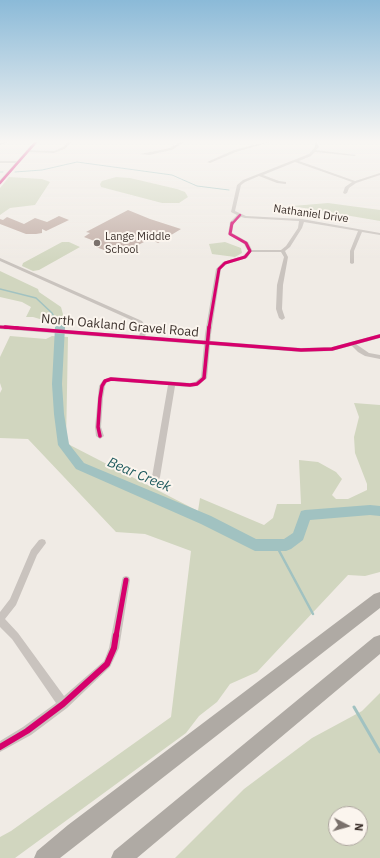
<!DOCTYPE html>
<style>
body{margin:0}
#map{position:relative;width:380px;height:858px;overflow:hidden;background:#f0ebe5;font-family:"IBM Plex Sans",sans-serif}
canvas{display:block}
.north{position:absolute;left:328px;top:806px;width:40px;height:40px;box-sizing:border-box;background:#fbf5ee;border:1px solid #aea6a0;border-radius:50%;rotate:96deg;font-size:11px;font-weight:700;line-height:16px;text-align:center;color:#3b302b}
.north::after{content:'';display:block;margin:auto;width:14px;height:18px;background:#7a716c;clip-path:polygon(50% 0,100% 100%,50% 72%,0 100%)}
</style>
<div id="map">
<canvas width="380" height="858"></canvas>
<div class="north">N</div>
</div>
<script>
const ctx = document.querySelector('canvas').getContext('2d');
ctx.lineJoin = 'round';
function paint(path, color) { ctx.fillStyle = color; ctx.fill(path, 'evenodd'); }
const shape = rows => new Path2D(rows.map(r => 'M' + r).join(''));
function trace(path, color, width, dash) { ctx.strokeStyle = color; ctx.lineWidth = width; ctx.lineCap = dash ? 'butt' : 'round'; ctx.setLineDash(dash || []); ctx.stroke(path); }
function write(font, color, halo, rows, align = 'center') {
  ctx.font = font + ' "IBM Plex Sans",sans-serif'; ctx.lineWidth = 4; ctx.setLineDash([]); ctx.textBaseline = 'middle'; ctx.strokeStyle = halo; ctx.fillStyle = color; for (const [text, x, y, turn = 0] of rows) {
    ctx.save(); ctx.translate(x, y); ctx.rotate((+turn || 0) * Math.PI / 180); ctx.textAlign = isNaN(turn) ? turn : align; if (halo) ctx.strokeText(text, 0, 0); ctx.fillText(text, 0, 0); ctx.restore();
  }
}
const green = shape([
 [9,177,42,179,50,182,35,205,10,208,0,215,0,188],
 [116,177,130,178,177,189,185,192,188,197,179,203,162,203,101,187,100,184,102,181],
 [328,203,380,210,380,221,292,206],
 [62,242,69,242,80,247,39,270,33,271,22,266,23,263],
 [225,242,241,248,242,253,235,257,212,254,209,244],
 [0,271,38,289,39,292,61,307,64,318,60,323,50,322,33,317,26,317,31,307,22,302,0,297],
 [10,336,46,339,52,336,68,337,66,443,198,511,200,498,264,525,273,518,277,504,301,504,299,460,318,462,336,472,342,479,332,495,336,499,348,499,367,490,367,484,355,453,354,437,359,417,354,403,380,405,380,572,365,576,348,575,257,672,230,684,217,702,199,716,186,733,15,858,0,858,0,837,11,831,171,717,191,551,145,534,116,532,28,439,0,438,0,393,2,389,0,383,0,357],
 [380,693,380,858,175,858,244,789,312,738,362,711],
 [336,814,360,814,360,838,336,838]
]);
const streamFar3 = shape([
 [0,172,3,172],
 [15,172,42,170,77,162,172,175,197,186,229,190]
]);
const streamFar2 = shape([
 [0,289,36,298,52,313,60,327]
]);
const streamFar1 = shape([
 [276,545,313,614]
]);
const stream = shape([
 [354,707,380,752]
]);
const river = shape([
 [60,324,65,327,62,384,64,414,69,444,84,463,211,516,256,539,284,539,293,533,301,511,305,510,370,505,380,506,380,516,370,515,310,520,303,540,291,549,286,551,255,551,201,524,76,469,58,445,54,414,52,384,55,327,60,324]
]);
const building = shape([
 [128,210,150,219,181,229,158,243,150,239,126,251,120,249,112,253,96,247,102,244,84,237,90,233,86,232],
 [59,216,69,220,46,231,42,229,42,233,36,234,26,234,0,224,0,219,3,220,7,217,24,224,35,218,47,222]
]);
const minor = shape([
 [4,142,8,142,0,145,0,143,4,142],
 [68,142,71,142,65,149,54,153,27,152,25,151,27,150,54,151,63,147,68,142],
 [180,142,184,142,172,150,149,155,140,154,170,148,180,142],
 [266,142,270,142,236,152,210,163,207,162,234,150,266,142],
 [315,142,317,142,319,147,316,150,356,155,354,156,315,152,311,156,299,161,355,181,380,173,380,175,356,183,349,188,347,193,345,194,343,193,345,187,352,182,295,162,263,175,279,181,286,182,286,184,277,183,259,176,245,182,241,185,235,211,246,216,302,219,380,233,380,235,362,232,354,251,354,263,352,264,350,263,350,251,358,231,304,222,302,228,290,247,285,251,288,257,283,285,282,309,285,318,282,320,279,318,276,309,277,285,284,257,281,252,251,252,247,258,227,264,221,269,211,334,207,378,199,385,197,386,190,387,175,386,160,477,159,479,153,479,152,477,168,385,111,381,107,382,105,386,103,398,101,427,104,436,100,439,96,436,95,427,99,386,103,380,111,377,190,383,195,382,201,377,205,334,216,269,223,262,243,256,248,251,244,244,228,234,230,222,237,215,231,212,237,185,243,180,309,154,315,147,315,142],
 [241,217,245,218,299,221,298,228,286,246,281,250,252,250,248,242,232,233,234,222,241,217],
 [0,161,18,161,20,162,18,163,0,163,0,161],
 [0,258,142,321,147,328,145,337,142,339,139,337,141,328,138,323,0,261,0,258],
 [353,342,369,353,380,355,380,359,365,356,358,352,350,344,353,342],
 [42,539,45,540,46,543,37,555,16,605,5,619,18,633,64,696,104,661,109,648,122,580,123,577,126,576,129,577,130,580,119,648,110,667,67,708,31,735,0,752,0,741,23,727,56,703,12,639,0,627,0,612,10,599,31,550,39,540,42,539]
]);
const tertiary = shape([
 [34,142,38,142,0,184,0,180,34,142],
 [0,325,301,348,332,347,380,334,380,338,332,351,301,352,0,329,0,325]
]);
const motorway = shape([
 [380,592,380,608,60,858,34,858,37,851,68,825,374,594,380,592],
 [380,635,380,654,137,858,111,858,114,851,374,637,380,635]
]);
const cyclewayFar4 = shape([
 [0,183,36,142],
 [232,224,240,215]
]);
const cyclewayFar3 = shape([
 [0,327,18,328],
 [209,328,219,269,225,263,245,257,250,251,246,243,230,234,232,223]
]);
const cyclewayFar2 = shape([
 [5,327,301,350,332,349,380,336],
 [100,436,98,427,100,398,102,386,105,381,111,379,190,385,197,384,204,378,209,327]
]);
const cyclewayFar1 = shape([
 [116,636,126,580]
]);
const cycleway = shape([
 [0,747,27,731,63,704,107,664,114,648,116,635]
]);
const markers = [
 [97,243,4,"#7a716c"]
];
const farStreetnames = [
 ["Nathaniel Drive",311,214,8]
];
const farPoinames = [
 ["Lange Middle",105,237],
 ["School",105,250]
];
const streetNames = [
 ["North Oakland Gravel Road",120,326,5]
];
const waterNames = [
 ["Bear Creek",139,475,23]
];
paint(green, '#d1d6bf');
trace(streamFar3, '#a1c2c1', 1);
trace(streamFar2, '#a1c2c1', 1.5);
trace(streamFar1, '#a1c2c1', 2.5);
trace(stream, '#a1c2c1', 3);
paint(river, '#a1c2c1');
paint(building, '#c3afa7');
paint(minor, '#c9c3be');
paint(tertiary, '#c9c3be');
paint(motorway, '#afaaa4');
trace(cyclewayFar4, '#d6006c', 2.5);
trace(cyclewayFar3, '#d6006c', 3);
trace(cyclewayFar2, '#d6006c', 3.5);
trace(cyclewayFar1, '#d6006c', 5);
trace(cycleway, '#d6006c', 6);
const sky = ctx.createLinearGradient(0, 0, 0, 262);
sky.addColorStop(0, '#8bbad8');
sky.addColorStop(0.54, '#f8f6f3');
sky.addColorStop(1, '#f8f6f300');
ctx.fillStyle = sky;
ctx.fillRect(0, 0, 380, 262);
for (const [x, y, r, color] of markers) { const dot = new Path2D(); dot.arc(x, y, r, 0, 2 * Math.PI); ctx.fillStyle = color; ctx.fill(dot); trace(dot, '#fbf5ee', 1.5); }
write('11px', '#3b302b', '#fbf5ee', farStreetnames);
write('11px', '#3b302b', '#fbf5ee', farPoinames, 'left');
write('13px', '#3b302b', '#fbf5ee', streetNames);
write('italic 14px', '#1f5a5e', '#fbf5ee', waterNames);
</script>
